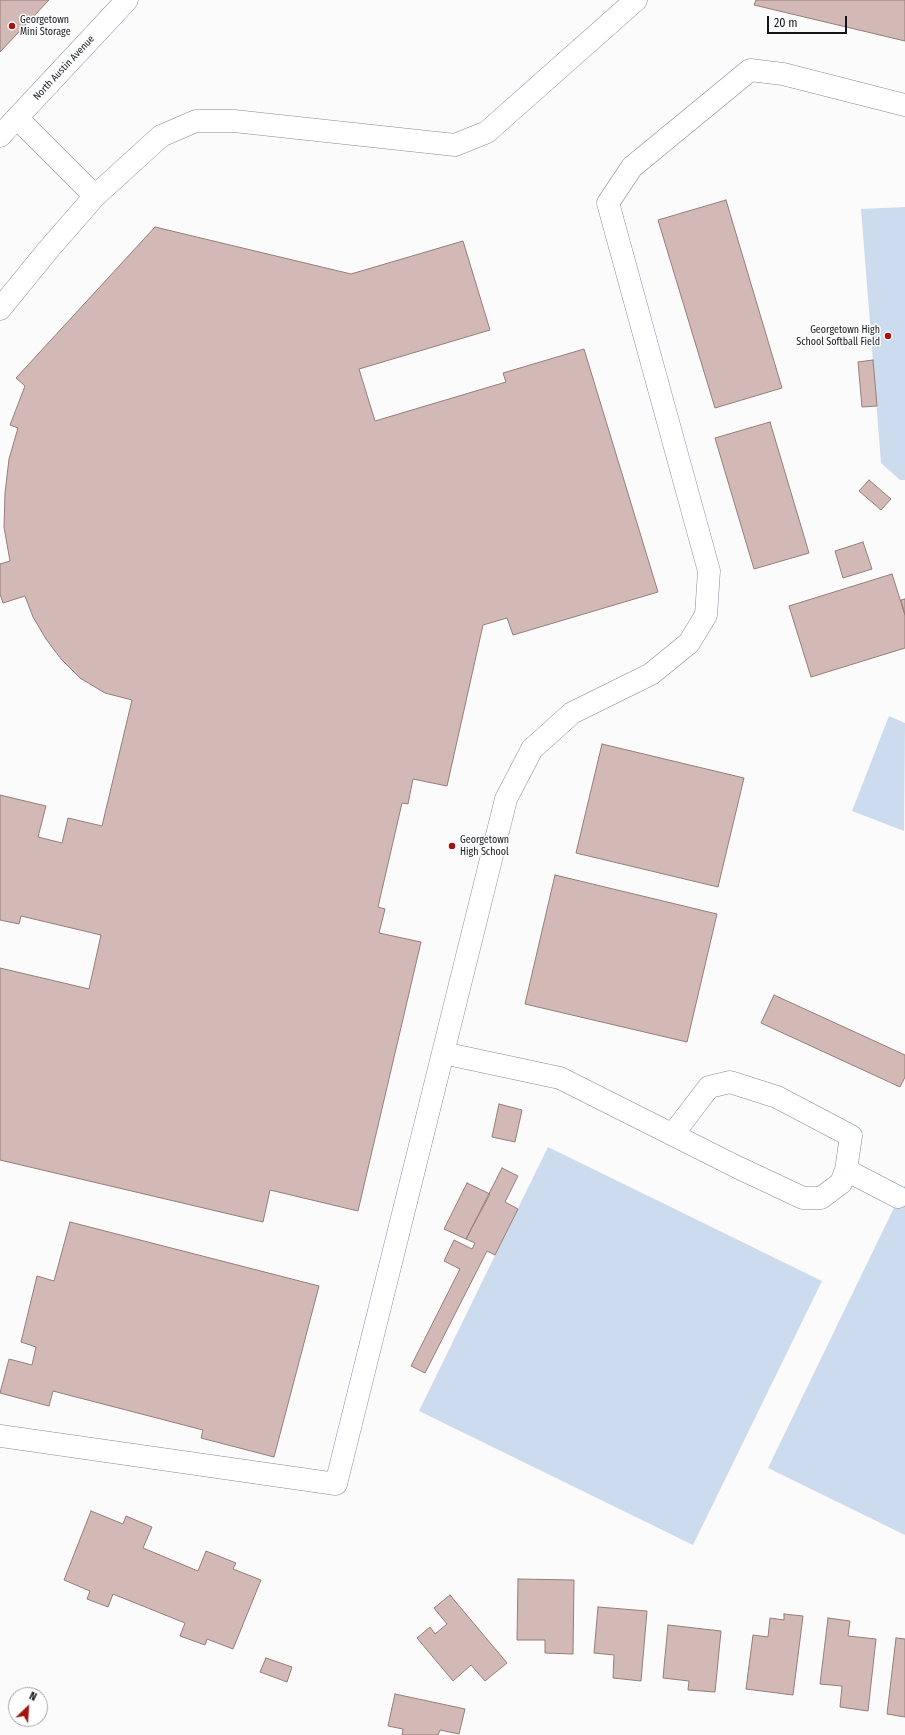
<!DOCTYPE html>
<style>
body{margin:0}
#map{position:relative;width:905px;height:1735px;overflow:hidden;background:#fbfbfb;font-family:"Fira Sans Condensed",sans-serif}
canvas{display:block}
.north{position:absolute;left:8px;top:1687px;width:40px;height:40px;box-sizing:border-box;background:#fff;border:1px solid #a0a2a5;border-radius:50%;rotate:25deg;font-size:11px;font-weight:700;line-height:16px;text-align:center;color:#12161d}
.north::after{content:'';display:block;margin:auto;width:14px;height:18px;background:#a71311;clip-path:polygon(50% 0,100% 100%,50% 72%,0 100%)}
.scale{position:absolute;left:767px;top:16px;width:80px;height:18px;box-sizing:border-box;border:2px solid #12161d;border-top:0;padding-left:5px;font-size:12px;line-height:14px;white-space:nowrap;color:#12161d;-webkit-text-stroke:3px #fff;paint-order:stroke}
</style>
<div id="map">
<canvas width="905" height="1735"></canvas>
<div class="north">N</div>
<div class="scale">20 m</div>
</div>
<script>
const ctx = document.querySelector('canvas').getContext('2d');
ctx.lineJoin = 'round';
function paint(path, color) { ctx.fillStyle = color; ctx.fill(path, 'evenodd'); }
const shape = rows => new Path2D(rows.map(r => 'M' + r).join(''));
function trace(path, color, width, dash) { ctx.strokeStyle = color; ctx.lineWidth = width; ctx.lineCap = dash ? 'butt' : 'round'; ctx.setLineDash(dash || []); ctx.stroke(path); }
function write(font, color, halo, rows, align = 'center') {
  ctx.font = font + ' "Fira Sans Condensed",sans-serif'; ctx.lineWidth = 3; ctx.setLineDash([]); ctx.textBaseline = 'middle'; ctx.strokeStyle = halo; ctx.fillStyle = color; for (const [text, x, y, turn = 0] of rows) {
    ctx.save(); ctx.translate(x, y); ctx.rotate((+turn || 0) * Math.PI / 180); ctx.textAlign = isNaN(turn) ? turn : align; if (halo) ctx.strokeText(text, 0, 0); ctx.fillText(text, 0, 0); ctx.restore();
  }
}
const green = shape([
 [905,207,905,480,900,480,881,463,861,209],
 [889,716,905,723,904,831,852,811],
 [548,1147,822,1281,693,1545,419,1411],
 [905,1185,905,1535,768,1468]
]);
const building = shape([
 [0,0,49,0,0,52,0,0],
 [756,0,905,0,905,41,754,5,756,0],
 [726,200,782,388,715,408,658,220,726,200],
 [155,227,351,274,463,241,490,330,359,369,375,421,506,382,503,373,584,349,658,592,513,635,507,618,483,625,447,786,413,779,408,804,402,803,378,907,385,909,379,933,421,942,358,1211,270,1190,263,1222,0,1160,0,968,89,989,101,935,21,916,19,924,0,920,0,795,46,806,38,837,62,843,68,818,102,826,132,700,105,693,80,678,61,659,46,639,33,617,25,596,3,603,0,594,0,564,10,561,4,527,5,493,9,459,18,428,10,425,25,386,16,378,155,227],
 [873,360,877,406,862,407,858,362,873,360],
 [770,422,809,553,754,569,715,438,770,422],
 [869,480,891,499,881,510,859,491,869,480],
 [863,542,872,569,843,578,835,551,863,542],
 [892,574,905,615,905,648,811,677,789,606,892,574],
 [905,599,905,615,901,600,905,599],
 [602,744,744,778,718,887,576,853,602,744],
 [555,875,717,914,687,1042,525,1004,555,875],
 [774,995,905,1055,905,1077,900,1087,761,1023,774,995],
 [499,1104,522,1110,515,1142,492,1137,499,1104],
 [502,1168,518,1176,505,1202,518,1209,495,1255,487,1251,425,1373,411,1366,460,1269,444,1261,454,1240,472,1249,475,1243,466,1239,502,1168],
 [467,1183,490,1194,466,1239,444,1229,467,1183],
 [70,1222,319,1286,274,1457,201,1438,203,1430,53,1391,49,1406,0,1393,9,1359,32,1365,36,1347,21,1342,37,1276,54,1281,70,1222],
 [91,1511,123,1524,126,1516,152,1527,143,1548,198,1571,206,1551,236,1563,233,1569,261,1580,233,1649,207,1639,205,1645,180,1636,185,1623,113,1594,108,1607,87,1599,90,1591,64,1580,91,1511],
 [518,1579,574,1580,573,1654,545,1653,545,1640,517,1640,518,1579],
 [450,1595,507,1663,485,1681,471,1665,453,1681,417,1638,430,1627,435,1634,447,1624,434,1608,450,1595],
 [598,1607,647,1611,641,1681,613,1678,614,1655,594,1653,598,1607],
 [784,1614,803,1616,793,1695,746,1689,753,1635,768,1637,770,1618,784,1620,784,1614],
 [828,1618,850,1621,848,1636,876,1639,868,1711,840,1707,842,1686,820,1684,828,1618],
 [668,1625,721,1631,715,1692,688,1690,689,1681,663,1678,668,1625],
 [896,1638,905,1639,905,1717,887,1714,896,1638],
 [266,1658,292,1667,287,1682,260,1672,266,1658],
 [395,1694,465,1709,459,1734,440,1730,438,1735,402,1735,403,1729,388,1726,395,1694]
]);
const minor = shape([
 [17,118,95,196],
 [0,309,48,250,95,196,161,136,196,121,234,121,455,145,487,132,636,0],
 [443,1053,560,1078,737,1167,803,1198,821,1198,841,1183,846,1170,851,1136,777,1097,730,1082,709,1087,673,1134],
 [846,1170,898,1197],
 [0,1436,336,1484,506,799,532,749,572,713,651,674,689,643,706,615,709,571,608,203,632,167,750,70,783,74,905,105]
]);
const major = shape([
 [0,136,127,0]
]);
const markers = [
 [12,26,4,"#a71311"],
 [888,336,4,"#a71311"],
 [452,846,4,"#a71311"]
];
const poiNames = [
 ["Georgetown",20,20],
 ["Mini Storage",20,32],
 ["Georgetown High",880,330,"right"],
 ["School Softball Field",880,342,"right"],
 ["Georgetown",460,840],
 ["High School",460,852]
];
const streetNames = [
 ["North Austin Avenue",64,68,-47]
];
paint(green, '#cddbee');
paint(building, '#d2b9b5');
trace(building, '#957d7a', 1);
trace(minor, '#808c9d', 23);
trace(major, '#808c9d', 23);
trace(minor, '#fff', 22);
trace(major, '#fff', 22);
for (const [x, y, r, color] of markers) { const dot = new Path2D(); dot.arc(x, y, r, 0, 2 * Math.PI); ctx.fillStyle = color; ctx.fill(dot); trace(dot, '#fff', 1.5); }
write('10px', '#12161d', '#fff', poiNames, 'left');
write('10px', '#12161d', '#fff', streetNames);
</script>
